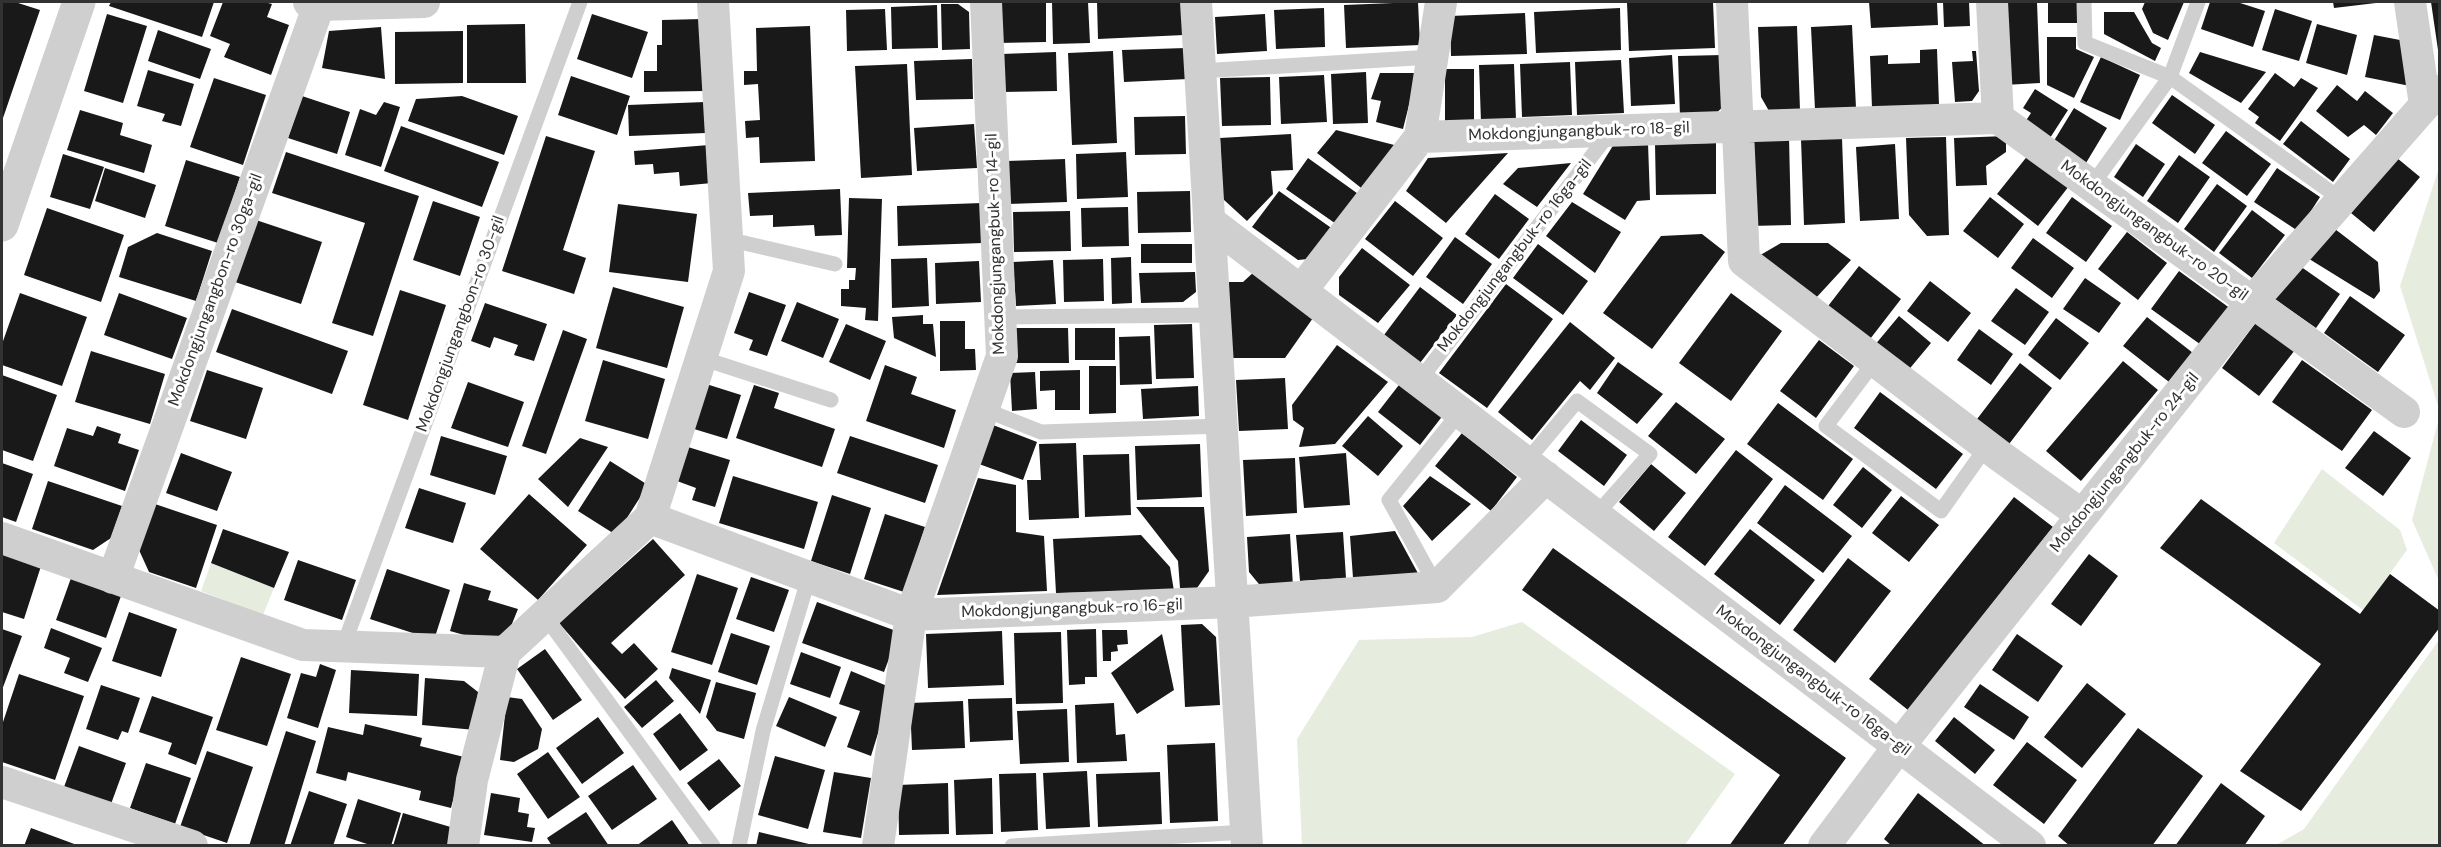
<!DOCTYPE html>
<style>
body{margin:0}
#map{position:relative;width:2441px;height:847px;overflow:hidden;background:#fff;font-family:"DM Sans",sans-serif}
canvas{display:block}
.frame{position:absolute;inset:0;border:3px solid #323232;pointer-events:none}
</style>
<div id="map">
<canvas width="2441" height="847"></canvas>
<div class="frame"></div>
</div>
<script>
const ctx = document.querySelector('canvas').getContext('2d');
ctx.lineJoin = 'round';
function paint(path, color) { ctx.fillStyle = color; ctx.fill(path, 'evenodd'); }
const shape = rows => new Path2D(rows.map(r => 'M' + r).join(''));
function trace(path, color, width, dash) { ctx.strokeStyle = color; ctx.lineWidth = width; ctx.lineCap = dash ? 'butt' : 'round'; ctx.setLineDash(dash || []); ctx.stroke(path); }
function write(font, color, halo, rows, align = 'center') {
  ctx.font = font + ' "DM Sans",sans-serif'; ctx.lineWidth = 6; ctx.setLineDash([]); ctx.textBaseline = 'middle'; ctx.strokeStyle = halo; ctx.fillStyle = color; for (const [text, x, y, turn = 0] of rows) {
    ctx.save(); ctx.translate(x, y); ctx.rotate((+turn || 0) * Math.PI / 180); ctx.textAlign = isNaN(turn) ? turn : align; if (halo) ctx.strokeText(text, 0, 0); ctx.fillText(text, 0, 0); ctx.restore();
  }
}
const green = shape([
 [2439,168,2440,168,2439,409,2400,286],
 [2439,418,2439,581,2412,520],
 [2322,469,2400,530,2407,550,2363,610,2274,543],
 [211,563,274,588,263,615,201,591],
 [1522,622,1735,774,1685,845,1302,845,1297,739,1359,640,1472,637],
 [2439,640,2439,845,2276,845,2304,829]
]);
const building = shape([
 [2,2,15,2,40,10,3,118],
 [111,2,214,2,202,37,109,6],
 [223,2,264,2,272,4,267,17,289,25,271,75,224,57,230,44,210,36],
 [997,2,1046,2,1046,42,998,43],
 [1052,2,1088,2,1090,43,1053,44],
 [1097,2,1183,2,1184,35,1098,39],
 [1418,2,1420,45,1346,48,1344,5],
 [1713,2,1715,48,1629,51,1627,3],
 [1869,2,1937,2,1938,25,1871,28],
 [1943,2,1969,2,1970,26,1944,27],
 [2000,2,2037,2,2040,83,2004,85],
 [2048,2,2079,2,2080,23,2048,23],
 [2145,2,2184,2,2168,40,2153,33,2142,9],
 [2210,2,2237,2,2265,11,2253,47,2201,29],
 [2333,2,2376,2,2376,3,2334,8],
 [2431,2,2440,2,2440,50,2438,50],
 [941,4,958,4,969,12,970,49,942,50],
 [937,5,938,48,892,49,891,7],
 [1324,8,1325,47,1276,49,1274,10],
 [1620,8,1621,50,1536,53,1534,12],
 [885,9,887,50,847,51,846,10],
 [2275,9,2312,21,2299,61,2262,50],
 [2104,12,2134,12,2152,43,2161,48,2155,61,2104,34],
 [1525,13,1527,54,1451,56,1450,16],
 [107,14,147,26,123,103,84,91],
 [592,14,648,32,632,78,577,59],
 [1265,14,1267,51,1217,54,1215,17],
 [702,19,704,91,644,92,644,71,657,71,657,45,662,45,662,20],
 [525,24,526,83,467,83,467,25],
 [2317,24,2357,35,2347,75,2306,63],
 [1852,25,1856,108,1815,110,1811,27],
 [810,26,815,161,760,163,759,137,746,138,745,121,760,120,758,84,744,85,744,71,757,71,756,28],
 [1797,26,1800,110,1769,111,1761,97,1758,27],
 [381,27,385,79,322,68,329,31],
 [158,30,211,49,200,79,148,61],
 [463,31,463,83,395,84,395,32],
 [2374,35,2400,40,2410,86,2365,77],
 [2047,37,2076,37,2076,49,2094,57,2074,98,2047,85],
 [1186,48,1188,79,1124,82,1122,50],
 [1937,49,1939,105,1872,108,1870,56,1888,55,1888,64,1920,63,1920,50],
 [1113,51,1117,143,1072,145,1068,53],
 [1972,51,1976,51,1979,91,1972,101,1955,102,1952,62,1973,61],
 [1056,52,1057,91,1002,92,1001,54],
 [2200,52,2266,72,2241,103,2189,73],
 [1672,55,1675,104,1631,106,1629,58],
 [1723,55,1725,105,1713,116,1680,117,1678,56],
 [2101,57,2140,75,2120,120,2080,102],
 [972,59,973,99,916,100,914,61],
 [1621,60,1624,113,1577,115,1575,62],
 [1570,62,1572,115,1522,117,1520,64],
 [907,64,912,175,861,178,855,66],
 [1514,64,1516,120,1481,122,1479,65],
 [1445,69,1474,69,1474,124,1445,124],
 [148,70,194,84,181,126,162,121,165,114,137,106],
 [1366,72,1368,123,1333,124,1331,74],
 [1380,73,1417,73,1403,129,1376,122,1381,101,1371,99],
 [2275,73,2294,87,2301,78,2318,88,2280,141,2255,123,2259,117,2248,109],
 [1324,75,1327,122,1281,124,1279,77],
 [571,76,630,96,617,135,558,115],
 [1270,77,1271,125,1222,126,1220,78],
 [214,78,266,95,243,165,190,147],
 [2337,85,2357,101,2365,91,2393,113,2376,135,2364,125,2348,137,2316,111],
 [2035,89,2068,110,2050,138,2025,122,2031,113,2023,108],
 [2172,95,2215,125,2195,154,2152,123],
 [302,96,350,112,337,154,288,138],
 [462,96,518,116,504,155,408,121,416,99],
 [384,102,400,107,381,167,345,155,360,109,376,115],
 [705,102,706,133,629,136,628,105],
 [2074,108,2107,128,2086,163,2052,144],
 [80,110,123,123,120,135,152,145,144,173,67,150],
 [1185,116,1186,154,1135,155,1134,117],
 [2301,121,2350,159,2333,182,2283,144],
 [974,124,977,168,917,171,914,128],
 [401,126,499,162,482,207,384,171],
 [1336,130,1402,147,1365,191,1317,153],
 [2226,131,2271,164,2247,196,2202,163],
 [1291,134,1293,170,1271,171,1273,194,1247,221,1223,199,1220,138],
 [546,136,595,151,563,250,586,258,574,294,502,271],
 [2006,136,2006,152,1986,166,1987,185,1956,186,1954,138],
 [1748,137,1789,137,1791,225,1750,226],
 [1946,137,1949,235,1927,236,1909,215,1906,138],
 [1842,138,1845,223,1804,225,1801,139],
 [1648,143,1650,200,1637,201,1625,220,1583,194,1614,144],
 [1716,143,1716,194,1656,195,1655,144],
 [1895,144,1899,219,1860,221,1856,147],
 [2136,144,2165,164,2143,197,2114,177],
 [709,145,712,183,680,186,679,172,654,174,653,164,635,165,634,151],
 [286,152,419,196,373,336,332,323,365,223,272,193],
 [1126,152,1128,197,1077,199,1076,154],
 [1508,153,1446,223,1406,191,1428,158],
 [63,154,104,167,90,209,50,197],
 [2029,154,2069,186,2038,226,1997,194],
 [2179,155,2210,177,2178,223,2147,201],
 [1308,158,1361,196,1339,226,1286,189],
 [2397,158,2420,177,2374,232,2351,213],
 [1065,159,1067,202,1008,204,1007,161],
 [186,160,240,177,218,243,165,226],
 [1571,163,1537,207,1503,184,1518,168],
 [105,168,156,185,145,218,95,201],
 [2277,168,2320,197,2298,231,2254,202],
 [2217,184,2247,206,2214,252,2184,229],
 [840,189,842,235,815,236,814,225,773,227,773,215,750,216,748,193],
 [1190,191,1191,232,1138,233,1137,192],
 [1279,191,1337,232,1318,258,1298,260,1252,227],
 [1495,194,1529,219,1499,259,1465,234],
 [1990,197,2024,224,1998,258,1963,231],
 [2072,197,2112,226,2086,262,2046,233],
 [849,198,882,199,878,321,865,320,866,308,841,306,841,289,849,289,849,280,855,280,856,268,847,268],
 [433,201,480,217,460,276,413,260],
 [1395,201,1443,238,1413,276,1365,239],
 [1572,202,1621,232,1595,273,1546,236],
 [982,203,983,243,898,246,897,206],
 [618,204,697,214,688,282,609,272],
 [1128,207,1129,246,1082,247,1081,208],
 [47,208,124,235,101,302,24,275],
 [2252,210,2285,235,2252,278,2219,253],
 [1070,211,1071,251,1014,252,1013,212],
 [256,220,322,242,301,304,235,282],
 [2331,226,2378,262,2380,291,2374,299,2306,257],
 [2127,232,2167,263,2138,300,2098,269],
 [157,233,212,251,196,301,119,277,128,247],
 [1702,234,1725,252,1652,349,1603,313,1661,236],
 [1455,237,1492,264,1463,304,1426,277],
 [2033,238,2074,268,2052,298,2011,268],
 [1781,243,1828,243,1851,260,1815,299,1757,257],
 [1141,244,1192,244,1192,263,1141,263],
 [1538,244,1588,281,1563,315,1513,278],
 [1362,248,1410,285,1378,323,1339,295,1339,277],
 [1131,257,1132,303,1112,304,1111,258],
 [927,258,929,306,892,308,891,259],
 [1103,259,1104,301,1064,302,1063,260],
 [1053,260,1056,304,1016,306,1013,262],
 [979,261,981,302,936,304,935,263],
 [2297,264,2340,294,2316,328,2273,298],
 [1859,266,1901,299,1867,343,1825,310],
 [1256,270,1313,318,1285,358,1230,358,1225,282,1243,282],
 [2179,271,2231,309,2204,347,2151,309],
 [1195,272,1196,292,1183,302,1141,303,1139,273],
 [2085,278,2121,303,2099,333,2063,309],
 [1930,281,1971,313,1948,342,1907,311],
 [1506,284,1553,319,1487,408,1439,373],
 [613,287,684,307,667,368,596,348],
 [1420,287,1457,315,1420,363,1384,335],
 [2016,288,2049,312,2025,345,1991,321],
 [400,290,446,305,408,420,363,405],
 [749,292,786,305,767,356,749,350,753,340,734,333],
 [20,293,87,317,62,386,2,365,2,344],
 [119,293,187,318,172,359,104,335],
 [1731,293,1782,331,1731,401,1679,363],
 [2350,296,2405,335,2378,372,2324,333],
 [797,302,839,319,823,358,781,341],
 [485,303,547,324,534,361,514,355,518,345,494,337,490,348,471,341],
 [232,309,348,351,332,394,216,352],
 [923,315,923,324,933,324,936,357,894,338,892,317],
 [1899,316,1931,343,1906,373,1874,346],
 [2147,317,2193,353,2169,382,2123,346],
 [2056,318,2089,343,2060,380,2028,355],
 [940,321,965,321,965,349,975,349,976,370,940,371],
 [2257,321,2295,350,2259,396,2222,368],
 [1570,322,1615,358,1590,390,1580,381,1532,440,1498,412],
 [846,324,886,341,870,380,829,362],
 [1192,324,1194,378,1156,379,1154,325],
 [1011,328,1068,328,1069,363,1012,363],
 [1075,328,1115,328,1115,360,1075,360],
 [1979,329,2013,354,1991,385,1957,360],
 [563,330,587,339,546,454,522,446],
 [1150,336,1152,384,1120,385,1119,337],
 [1819,340,1854,366,1816,418,1780,391],
 [1337,345,1388,382,1335,444,1299,447,1304,428,1293,420,1292,405],
 [91,351,165,374,150,424,75,402],
 [603,360,665,379,648,439,585,421],
 [2302,360,2372,410,2342,451,2272,402],
 [2123,361,2158,390,2081,481,2046,451],
 [1618,362,1663,394,1637,424,1597,393],
 [2020,363,2052,388,2006,448,1974,423],
 [885,365,917,377,911,394,956,410,944,448,866,421],
 [1089,366,1116,366,1116,413,1089,414],
 [207,370,263,388,246,439,190,421],
 [1080,370,1080,410,1055,410,1055,390,1040,391,1040,371],
 [1035,372,1037,409,1012,411,1010,373],
 [2,375,57,395,33,461,2,450],
 [1285,378,1288,429,1239,431,1236,380],
 [1402,381,1444,414,1420,445,1378,412],
 [468,382,524,402,508,447,451,428],
 [703,383,741,395,727,439,694,429],
 [754,385,779,393,774,408,835,429,822,467,736,438],
 [1198,386,1199,416,1143,419,1141,389],
 [1880,392,1963,454,1936,489,1854,428],
 [1676,402,1725,439,1696,474,1648,436],
 [1778,403,1853,459,1823,500,1747,444],
 [1368,416,1403,446,1378,476,1342,446],
 [1581,420,1627,455,1604,486,1558,451],
 [993,425,1037,442,1023,480,979,464],
 [97,426,121,434,118,443,139,450,125,491,54,466,67,428,93,436],
 [2374,431,2411,458,2383,496,2345,468],
 [1462,433,1517,477,1491,511,1435,466],
 [441,436,507,456,495,495,430,475],
 [850,436,938,465,925,503,837,473],
 [580,438,608,447,568,507,538,479],
 [1076,443,1079,518,1029,520,1027,480,1041,480,1039,444],
 [1200,444,1202,497,1137,500,1135,446],
 [688,447,730,460,715,507,692,500,696,488,677,481],
 [1736,450,1773,479,1705,566,1668,537],
 [181,453,232,472,217,511,166,493],
 [1346,453,1350,505,1304,508,1299,457],
 [1129,454,1131,515,1085,517,1083,455],
 [1295,458,1297,513,1246,516,1243,460],
 [610,461,648,485,616,535,578,511],
 [2,463,33,474,16,522,2,517],
 [1651,464,1686,493,1654,531,1619,502],
 [1863,467,1892,490,1862,528,1833,505],
 [733,476,818,502,804,549,719,523],
 [1430,476,1471,504,1432,541,1403,506],
 [978,478,1016,485,1016,532,1044,536,1047,591,937,595],
 [48,481,122,506,111,538,93,550,32,529],
 [1785,485,1852,536,1823,573,1757,523],
 [419,488,466,503,453,543,405,528],
 [529,494,587,545,538,600,480,549],
 [832,495,871,508,850,574,811,561],
 [1901,496,1939,525,1909,562,1872,533],
 [2014,497,2053,527,1908,710,1869,679],
 [2201,499,2360,614,2390,574,2440,611,2440,627,2301,811,2240,771,2321,664,2160,548],
 [155,504,217,525,196,588,149,572,139,550],
 [1136,507,1204,507,1209,571,1197,588,1180,588,1178,561],
 [885,514,925,527,904,592,864,579],
 [223,529,289,552,274,588,211,563],
 [1750,529,1815,580,1780,625,1714,574],
 [1395,531,1420,577,1353,578,1350,536],
 [1343,532,1346,578,1300,581,1296,535],
 [1290,534,1293,587,1263,589,1249,572,1247,537],
 [1141,535,1170,567,1174,591,1056,593,1053,539],
 [653,539,685,575,611,643,622,654,634,643,658,669,625,699,559,623],
 [1553,548,1846,758,1782,846,1729,846,1780,775,1522,590],
 [2,550,42,563,24,619,2,612],
 [2089,554,2118,576,2081,626,2051,604],
 [1848,558,1891,591,1835,663,1793,630],
 [298,560,356,580,342,620,284,600],
 [387,569,450,590,434,640,370,619],
 [697,574,738,588,712,665,671,652],
 [751,577,789,590,774,632,736,619],
 [71,578,121,596,106,638,56,620],
 [464,583,491,591,488,600,518,609,503,646,450,631],
 [817,602,899,632,884,672,802,643],
 [129,612,177,629,161,677,112,661],
 [1202,624,1216,637,1220,705,1185,707,1181,625],
 [51,628,102,648,88,682,64,673,70,658,44,648],
 [2,629,22,636,2,690],
 [1096,629,1097,677,1085,677,1085,684,1069,685,1067,630],
 [1102,630,1127,630,1128,644,1117,645,1118,651,1111,652,1111,661,1103,661],
 [1002,631,1004,685,928,688,926,634],
 [1061,632,1063,703,1016,704,1014,633],
 [731,633,770,646,757,685,718,672],
 [1162,634,1174,690,1137,714,1111,673],
 [2017,634,2063,666,2038,702,1992,670],
 [545,649,582,700,553,720,517,669],
 [801,652,841,667,830,698,790,684],
 [241,657,291,674,267,746,216,730],
 [320,664,336,670,318,728,287,718,301,673,316,677],
 [672,668,711,680,700,714,669,678],
 [351,670,419,674,417,716,349,713],
 [851,671,892,688,871,756,847,747,860,711,839,704],
 [19,674,84,696,55,780,2,762,2,725],
 [425,678,464,681,478,692,475,730,422,725],
 [656,680,674,701,642,728,624,707],
 [716,682,756,693,744,739,717,731,706,717],
 [2087,683,2126,714,2082,768,2044,737],
 [1980,684,2029,717,2014,740,1964,707],
 [101,685,140,698,128,733,122,731,118,740,86,729],
 [152,696,213,717,196,765,168,754,172,743,139,732],
 [507,697,522,699,542,729,538,749,514,762,500,760],
 [789,697,837,717,825,747,776,726],
 [1012,698,1013,740,970,742,968,699],
 [963,701,965,748,912,750,910,703],
 [1114,703,1116,735,1125,734,1127,761,1077,763,1075,705],
 [1067,709,1069,762,1020,764,1017,711],
 [680,713,708,750,680,771,653,734],
 [598,717,624,753,582,784,556,748],
 [1954,717,1995,750,1975,774,1935,741],
 [365,724,422,738,420,746,464,757,451,808,419,800,421,791,348,772,346,781,316,773,328,727,363,735],
 [2138,728,2203,776,2152,846,2070,846,2058,836],
 [286,731,316,741,284,846,249,846],
 [2027,742,2077,780,2044,824,1993,785],
 [1215,743,1218,821,1170,823,1167,745],
 [79,746,126,763,111,804,64,787],
 [207,751,253,767,227,843,180,827],
 [548,752,580,797,548,819,517,774],
 [775,756,825,770,808,829,758,815],
 [719,759,741,786,709,811,687,783],
 [146,763,191,778,175,824,130,808],
 [633,765,657,799,612,830,588,796],
 [1087,771,1090,827,1046,829,1043,773],
 [834,772,871,778,861,838,823,832],
 [1160,772,1162,824,1098,827,1096,774],
 [1036,773,1038,830,1001,832,999,774],
 [992,778,993,834,956,835,954,780],
 [948,783,949,834,899,835,898,785],
 [2221,783,2265,816,2244,846,2175,846],
 [309,791,347,804,333,846,290,846],
 [491,793,520,798,518,812,529,814,527,827,535,828,532,842,484,835],
 [1918,793,1986,846,1892,846,1884,839],
 [358,799,401,813,391,846,373,846,346,837],
 [586,812,609,846,552,846,547,838],
 [403,813,454,828,449,846,393,846],
 [672,820,690,846,636,846],
 [31,828,77,845,77,846,24,846],
 [759,832,813,845,812,846,756,846]
]);
const service = shape([
 [2084,2,2085,43,2170,77,2342,200],
 [1200,71,1432,57],
 [2092,185,2170,77,2198,2],
 [727,239,835,264],
 [1000,317,1215,315],
 [701,358,831,400],
 [1875,361,1826,426,1941,511,1987,446],
 [1419,381,1611,131],
 [983,409,1041,432,1222,426],
 [1526,462,1577,401,1650,454,1596,515],
 [1437,587,1389,500,1460,412],
 [545,616,713,846],
 [343,647,580,2],
 [739,846,763,731,809,577],
 [1012,846,1246,832]
]);
const minor = shape([
 [309,2,318,5,424,2],
 [1196,2,1247,846],
 [1732,2,1744,261,2000,456,2082,515],
 [1992,2,1998,118,2404,412],
 [2410,2,2425,105],
 [1420,137,1998,118],
 [1209,221,2030,846],
 [1301,291,1420,137,1441,2],
 [650,518,911,615,1232,602,1437,587,1546,477],
 [2,538,303,645,505,652,650,518,729,271,713,2],
 [113,578,320,2],
 [2,782,192,846],
 [463,846,472,780,505,652],
 [878,846,911,615,1002,356,986,2],
 [1824,846,1899,746,2252,302,2425,105,2440,91]
]);
const tertiary = shape([
 [2,225,79,2]
]);
const streetNames = [
 ["Mokdongjungangbuk-ro 18-gil",1579,132,-2],
 ["Mokdongjungangbuk-ro 20-gil",2154,231,36],
 ["Mokdongjungangbuk-ro 14-gil",996,244,-92],
 ["Mokdongjungangbuk-ro 16ga-gil",1515,256,-52],
 ["Mokdongjungangbon-ro 30ga-gil",216,290,-70],
 ["Mokdongjungangbon-ro 30-gil",461,324,-70],
 ["Mokdongjungangbuk-ro 24-gil",2125,463,-51],
 ["Mokdongjungangbuk-ro 16-gil",1072,609,-2],
 ["Mokdongjungangbuk-ro 16ga-gil",1813,681,37]
];
paint(green, '#e6ecde');
paint(building, '#191919');
trace(service, '#cfcfcf', 15);
trace(minor, '#cfcfcf', 32);
trace(tertiary, '#cfcfcf', 33);
write('16px', '#323232', '#fff', streetNames);
</script>
